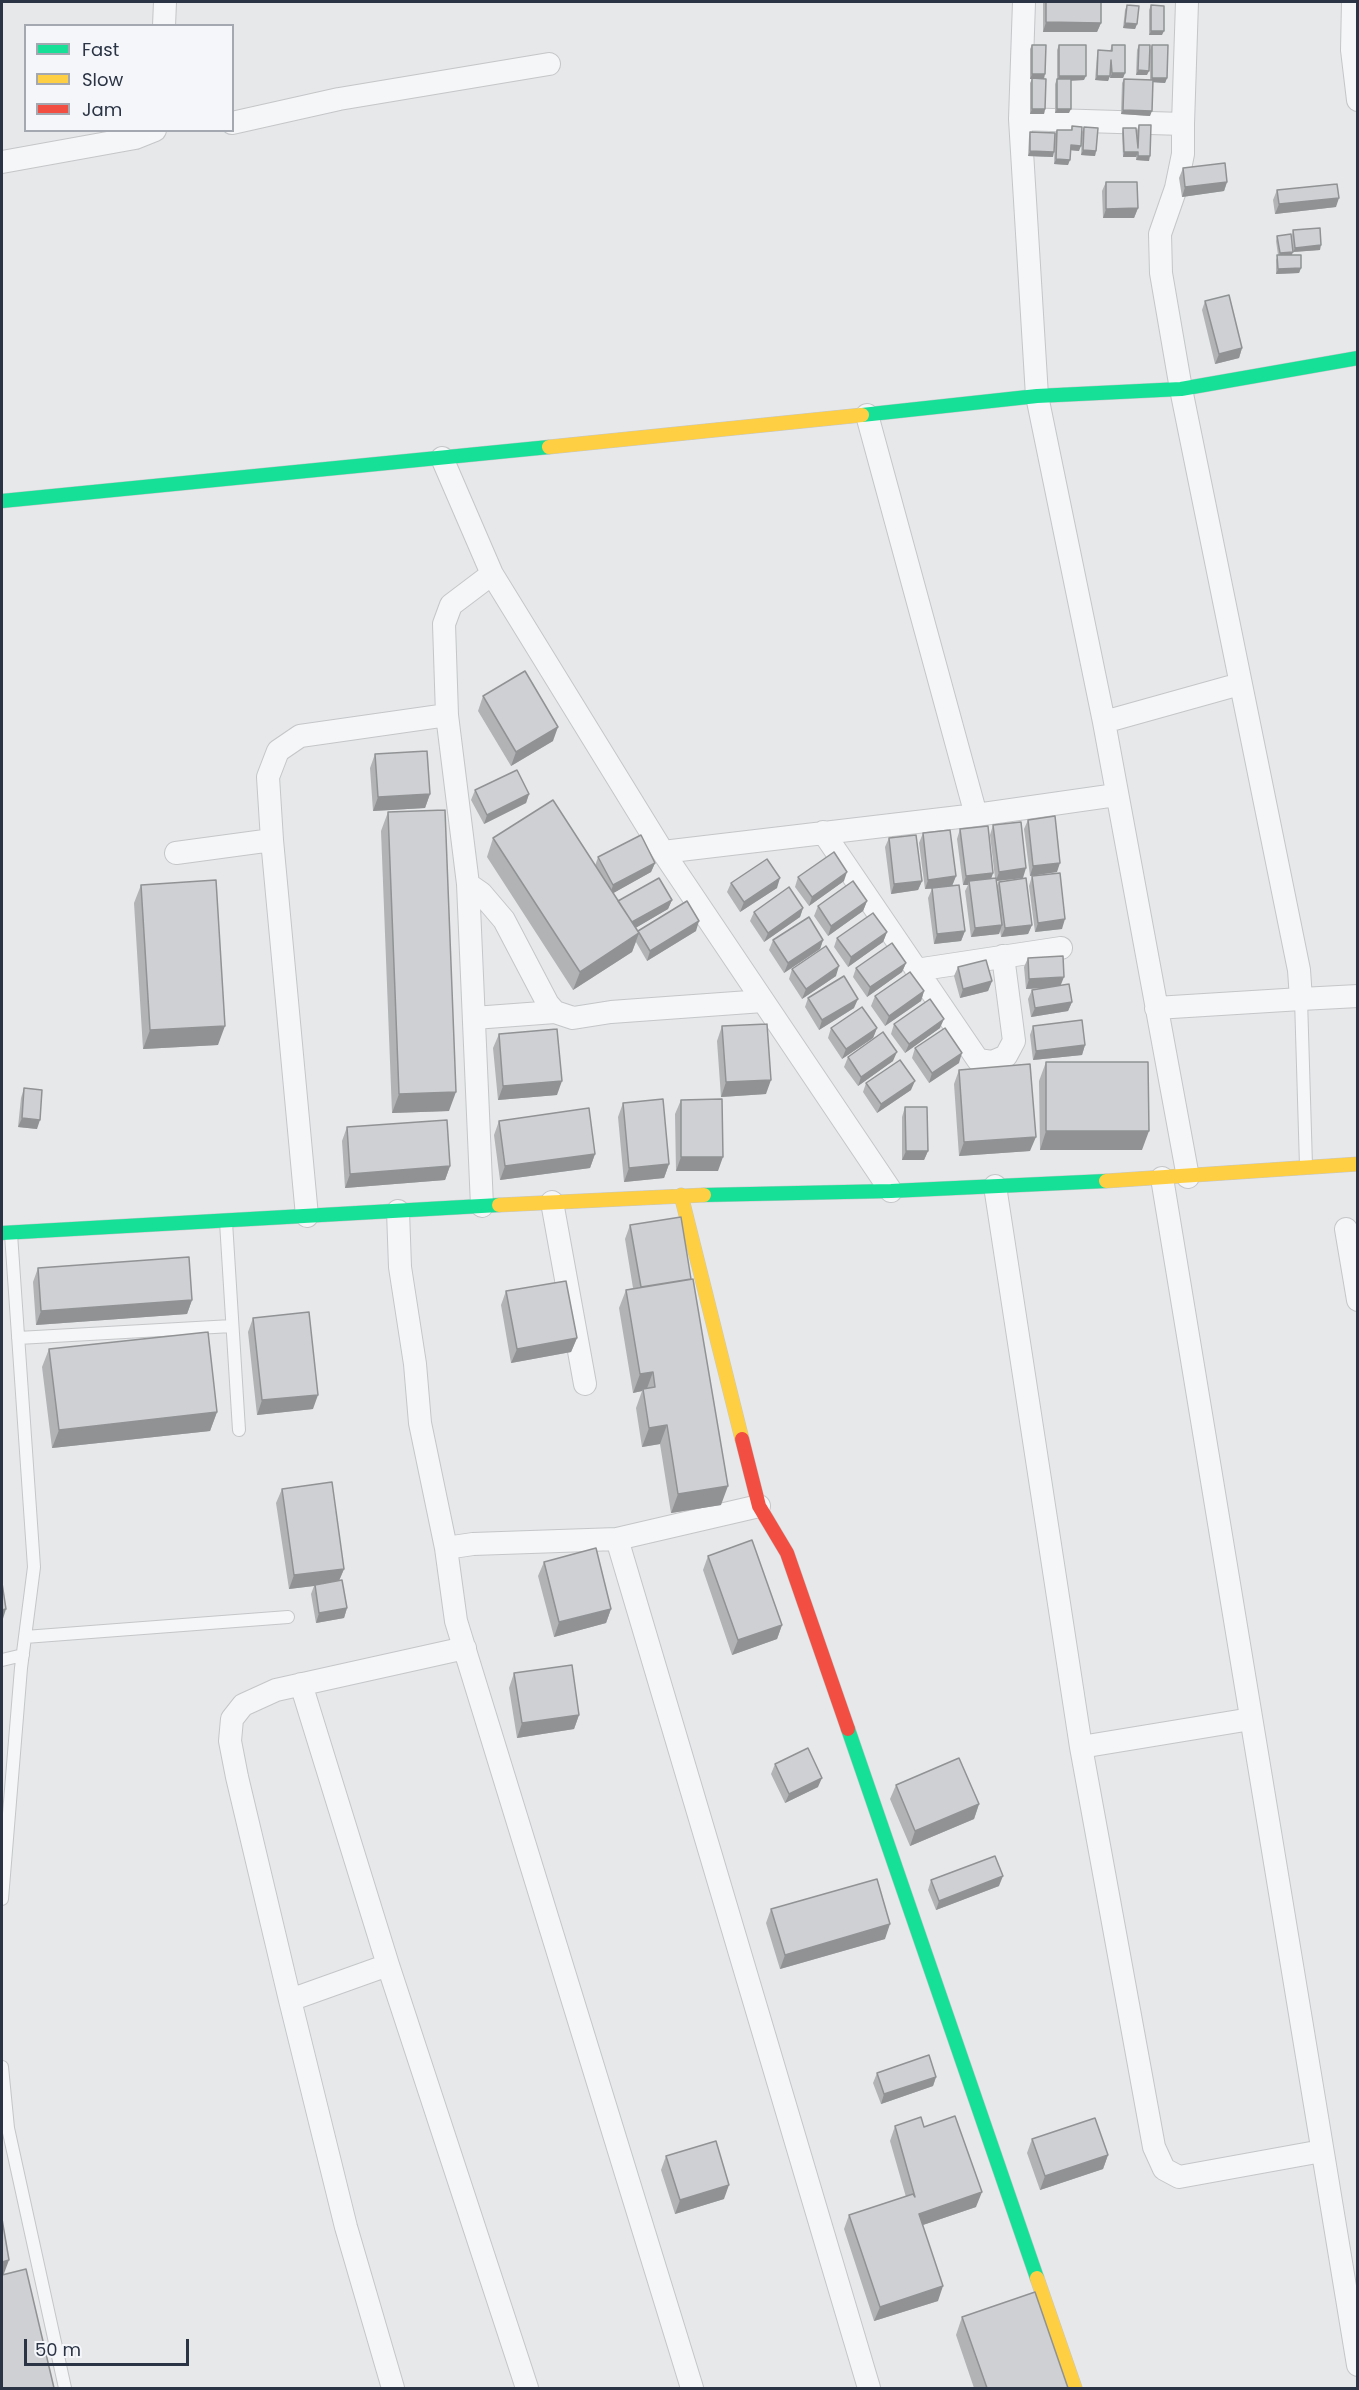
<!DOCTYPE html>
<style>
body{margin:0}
#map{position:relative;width:1359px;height:2390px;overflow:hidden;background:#e6e8ea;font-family:Poppins,sans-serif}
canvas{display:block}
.frame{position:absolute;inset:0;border:3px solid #2b3445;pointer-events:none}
.legend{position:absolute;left:24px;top:24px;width:210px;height:108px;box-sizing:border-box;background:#f4f6f9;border:2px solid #a4a8b1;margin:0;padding:8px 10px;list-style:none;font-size:18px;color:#2b3445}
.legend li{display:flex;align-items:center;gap:12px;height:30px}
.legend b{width:30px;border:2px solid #a4a8b1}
.scale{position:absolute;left:24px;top:2339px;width:165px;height:27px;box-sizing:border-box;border:3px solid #2b3445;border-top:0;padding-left:8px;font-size:18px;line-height:21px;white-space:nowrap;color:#2b3445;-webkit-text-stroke:4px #f4f6f9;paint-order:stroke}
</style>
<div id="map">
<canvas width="1359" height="2390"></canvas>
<div class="frame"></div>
<ul class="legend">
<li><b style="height:8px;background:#16e098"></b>Fast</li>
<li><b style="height:8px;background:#ffcf43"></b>Slow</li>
<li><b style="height:8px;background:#f24e42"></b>Jam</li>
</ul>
<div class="scale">50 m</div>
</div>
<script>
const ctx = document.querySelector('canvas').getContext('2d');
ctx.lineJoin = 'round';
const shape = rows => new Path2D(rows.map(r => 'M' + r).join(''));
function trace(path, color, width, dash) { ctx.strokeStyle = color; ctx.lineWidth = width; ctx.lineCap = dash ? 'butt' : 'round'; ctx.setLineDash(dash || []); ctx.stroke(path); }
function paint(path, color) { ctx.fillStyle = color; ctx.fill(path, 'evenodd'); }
const lane = shape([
 [1301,999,1306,1166],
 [226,1222,239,1430],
 [18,1338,232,1326],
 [25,1637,288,1617],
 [2,1660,23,1655],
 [2,1899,21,1668,34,1567,11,1234],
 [2,2067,8,2128,65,2388]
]);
const street = shape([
 [1024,2,1020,119,1037,396,1104,722,1188,1177],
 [1353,2,1352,50,1358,100],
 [164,26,165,2],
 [1020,119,1183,124,1187,2],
 [232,123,339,99,549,64],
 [1183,124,1183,154,1176,188,1160,234,1161,273,1181,389,1299,970,1301,999,1358,996],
 [2,162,135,138,155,130],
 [867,415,976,815],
 [442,458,492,574,663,852,891,1191],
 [1104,722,1240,684],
 [823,832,978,1060,992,1062,1006,1056,1014,1041,1003,956],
 [272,840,268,777,278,751,300,736,447,715],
 [663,852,976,815,1116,795],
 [176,853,272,840,307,1216],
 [468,884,481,893,504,920,548,1004,555,1012,573,1018,611,1012,763,1001],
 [916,970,1061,948],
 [1156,1008,1301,999],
 [474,1018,555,1012],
 [1162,1178,1358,2365],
 [995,1186,1081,1747,1154,2147,1164,2169,1179,2177,1322,2151],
 [552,1202,585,1384],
 [482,1206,468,884,447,715,444,624,451,605,492,574],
 [398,1211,400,1267,415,1364,420,1423,446,1548,456,1621,692,2388],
 [1346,1229,1358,1300],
 [617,1539,869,2388],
 [446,1548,473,1544,617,1539,759,1506],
 [301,1684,388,1965,527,2388],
 [1081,1747,1251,1719],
 [290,2000,388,1965],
 [393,2388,346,2227,290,2000,237,1777,230,1741,232,1719,243,1705,276,1690,465,1648]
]);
const fast = shape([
 [862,415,1037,396,1181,389,1358,358],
 [2,501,549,447],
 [704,1195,891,1191,1106,1181],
 [2,1233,499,1205],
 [848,1729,1037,2278]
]);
const slow = shape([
 [549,447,862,415],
 [1106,1181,1358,1164],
 [681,1195,742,1439],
 [499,1205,704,1195],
 [1037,2278,1075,2388]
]);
const jam = shape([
 [742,1439,759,1506,787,1553,848,1729]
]);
const wall = shape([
 [1043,2,1101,2,1101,23,1097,32,1043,32],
 [1127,5,1137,24,1135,29,1123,28,1125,10],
 [1151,5,1162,35,1149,35,1149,10],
 [1032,45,1044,79,1045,109,1044,114,1030,114,1030,83,1032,79,1030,79,1030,49],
 [1059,45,1084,80,1071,81,1069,113,1055,113,1055,84,1057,79,1057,50],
 [1112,45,1125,73,1123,78,1110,78,1110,75,1108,81,1095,80,1097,55,1098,50,1110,51],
 [1139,45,1147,75,1136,75,1137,50],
 [1152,45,1167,78,1165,83,1153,82,1150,116,1121,114,1122,83,1124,79,1150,80,1150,50],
 [1139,125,1149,161,1136,160,1136,157,1123,157,1122,133,1123,128,1137,135,1137,130],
 [1072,126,1079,151,1070,150,1068,165,1054,164,1055,134,1057,130,1071,130],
 [1084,127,1096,151,1095,156,1081,155,1082,132],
 [1030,132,1053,157,1028,156,1029,137],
 [1183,168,1227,182,1224,191,1182,197,1179,178],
 [1106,182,1138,208,1134,218,1103,218,1102,191],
 [1277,190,1336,207,1275,214,1273,200],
 [1293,230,1320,250,1293,252,1292,235],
 [1277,236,1301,268,1299,273,1276,274,1276,260,1278,255,1276,241],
 [1205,301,1242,348,1239,358,1215,364,1202,310],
 [483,696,553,741,511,766,478,711],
 [375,754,430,794,425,808,373,811,370,768],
 [475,790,529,794,526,803,484,824,471,800],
 [388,812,449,1111,392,1113,381,831],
 [1028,820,1057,872,1030,876,1024,829],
 [993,825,1023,878,997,881,997,886,999,882,1032,925,1028,934,1001,937,1000,930,999,934,971,937,965,891,968,885,963,885,957,839,960,829,993,873,991,879,995,878,990,835],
 [923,833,956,876,952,886,965,931,961,941,934,944,928,898,932,889,925,889,919,843],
 [493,838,595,866,598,857,655,863,651,872,613,893,618,901,672,900,668,909,635,928,638,932,696,931,647,961,636,942,632,952,573,990,487,857],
 [889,838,922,881,918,890,891,894,885,847],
 [1032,876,1062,929,1035,932,1029,886],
 [798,877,844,881,809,906,795,887],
 [731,883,777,888,740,912,727,892],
 [141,885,218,1045,143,1049,134,903],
 [867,901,863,911,828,936,814,916,818,906],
 [803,908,800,917,764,942,750,921,754,912],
 [887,932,883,942,848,967,834,947,837,938],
 [773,940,823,940,820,949,784,973,769,950],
 [1028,958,1061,985,1072,1002,1068,1011,1031,1017,1028,999,1032,990,1041,988,1026,989,1024,967],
 [906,963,902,972,867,997,853,977,856,968],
 [958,967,992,981,988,991,960,998,954,976],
 [792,969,836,976,802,999,789,979],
 [924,991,921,1001,885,1026,871,1006,875,996],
 [808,998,854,1008,819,1030,805,1007],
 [894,1024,940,1028,905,1053,891,1034],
 [722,1026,766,1094,721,1097,717,1041],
 [1033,1026,1085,1045,1082,1055,1033,1060,1030,1035],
 [831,1028,877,1028,873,1038,842,1059,828,1038],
 [499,1034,557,1095,498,1100,493,1048],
 [915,1048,959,1063,929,1083,912,1058],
 [848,1057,893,1061,858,1086,844,1067],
 [1046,1062,1142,1150,1040,1150,1039,1081],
 [959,1070,1030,1151,959,1156,954,1084],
 [866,1083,911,1090,877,1113,863,1092],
 [24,1088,37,1129,18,1127,21,1098],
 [681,1100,718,1171,676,1171,675,1114],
 [623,1103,669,1164,664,1178,624,1182,618,1117],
 [905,1107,928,1151,924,1160,902,1160,902,1117],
 [499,1121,595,1154,590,1168,500,1180,494,1135],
 [347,1127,450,1166,445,1180,345,1188,342,1141],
 [630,1225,721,1505,671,1513,660,1444,642,1447,636,1408,642,1391,633,1393,619,1308,626,1290,633,1288,625,1239],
 [38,1268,192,1300,187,1314,36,1325,33,1282],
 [506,1291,577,1338,571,1352,511,1363,501,1305],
 [253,1318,313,1409,257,1415,248,1332],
 [49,1349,217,1412,210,1431,52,1448,42,1367],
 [282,1489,344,1569,339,1581,347,1608,344,1618,316,1623,311,1594,314,1586,289,1589,276,1503],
 [708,1556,782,1625,777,1639,732,1655,703,1570],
 [544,1562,611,1609,606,1623,554,1637,538,1576],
 [514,1673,579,1715,574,1729,517,1738,509,1688],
 [775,1764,818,1787,785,1803,771,1774],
 [896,1785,979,1804,974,1819,910,1846,890,1799],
 [931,1880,999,1886,936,1910,928,1890],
 [771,1909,885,1939,780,1969,766,1923],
 [877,2073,936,2077,933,2086,881,2104,873,2083],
 [895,2126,924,2127,976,2207,923,2225,938,2301,874,2321,844,2229,849,2215,906,2197,890,2141],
 [1032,2139,1108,2155,1103,2169,1040,2190,1027,2153],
 [666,2156,724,2199,675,2214,661,2170],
 [962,2317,1068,2388,974,2388,956,2335]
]);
const shadedWall = shape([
 [1046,22,1101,23,1097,32,1043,32],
 [1125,23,1137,24,1135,29,1123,28],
 [1151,31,1164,31,1162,35,1149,35],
 [1138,70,1149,71,1147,75,1136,75],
 [1112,73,1125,73,1123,78,1110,78],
 [1032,74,1045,74,1044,79,1030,79],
 [1059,76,1086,76,1084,80,1057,81],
 [1097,76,1110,76,1108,81,1095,80],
 [1152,78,1167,78,1165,83,1150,82],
 [1032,109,1045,109,1044,114,1030,114],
 [1057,109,1071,109,1069,113,1055,113],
 [1123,110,1152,111,1150,116,1121,114],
 [1071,145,1081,146,1079,151,1069,150],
 [1083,150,1096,151,1095,156,1081,155],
 [1030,151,1054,152,1053,157,1028,156],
 [1124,152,1138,152,1136,157,1123,157],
 [1138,156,1150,156,1149,161,1136,160],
 [1056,159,1070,160,1068,165,1054,164],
 [1227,182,1224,191,1182,197,1185,187],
 [1339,198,1336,207,1275,214,1279,204],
 [1138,208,1134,218,1103,218,1106,209],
 [1321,245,1320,250,1293,252,1295,248],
 [1293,252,1291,257,1278,258,1280,253],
 [1301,268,1299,273,1276,274,1278,269],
 [1242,348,1239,358,1215,364,1219,354],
 [558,727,553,741,511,766,516,752],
 [430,794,425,808,373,811,378,797],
 [529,794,526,803,484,824,487,815],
 [655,863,651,872,610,895,613,885],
 [1060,863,1057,872,1030,876,1033,866],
 [1026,868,1023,878,996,881,999,872],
 [847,872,844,881,809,906,812,897],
 [993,873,990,882,969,881,968,885,963,885,966,876],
 [956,876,952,886,925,889,928,880],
 [780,878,777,888,740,912,744,902],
 [922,881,918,890,891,894,894,884],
 [672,900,668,909,627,933,631,923],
 [867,901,863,911,828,936,831,926],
 [803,908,800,917,764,942,768,933],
 [1065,919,1062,929,1035,932,1038,923],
 [699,921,696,931,647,961,650,951],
 [1002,925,999,934,971,937,975,928],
 [1032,925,1028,934,1001,937,1005,928],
 [965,931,961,941,934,944,937,934],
 [887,932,883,942,848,967,851,957],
 [639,933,632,952,573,990,580,972],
 [823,940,820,949,784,973,788,963],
 [906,963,902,972,867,997,870,987],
 [839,966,836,976,802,999,806,989],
 [1064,977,1060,987,1026,989,1029,979],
 [992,981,988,991,960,998,963,989],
 [924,991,921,1001,885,1026,889,1016],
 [858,999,854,1008,819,1030,822,1020],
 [1072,1002,1068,1011,1031,1017,1035,1008],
 [944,1019,940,1028,905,1053,909,1044],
 [225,1026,218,1045,143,1049,150,1030],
 [877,1028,873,1038,842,1059,846,1049],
 [1085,1045,1082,1055,1033,1060,1036,1051],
 [897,1052,893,1061,858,1086,861,1077],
 [962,1053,959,1063,929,1083,932,1073],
 [771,1080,766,1094,721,1097,726,1082],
 [562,1081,557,1095,498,1100,503,1086],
 [915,1081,911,1090,877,1113,881,1104],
 [456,1092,449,1111,392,1113,399,1094],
 [22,1118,40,1120,37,1129,18,1127],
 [1046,1131,1149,1131,1142,1150,1040,1150],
 [1036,1137,1030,1151,959,1156,964,1142],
 [906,1151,928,1151,924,1160,902,1160],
 [595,1154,590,1168,500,1180,505,1166],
 [681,1157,723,1157,718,1171,676,1171],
 [669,1164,664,1178,624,1182,629,1168],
 [450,1166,445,1180,345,1188,350,1174],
 [192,1300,187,1314,36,1325,41,1311],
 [577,1338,571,1352,511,1363,517,1349],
 [653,1372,646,1391,643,1389,642,1391,633,1393,640,1374],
 [318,1395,313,1409,257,1415,262,1400],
 [217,1412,210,1431,52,1448,59,1430],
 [667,1425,660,1444,642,1447,649,1428],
 [728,1486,721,1505,671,1513,678,1494],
 [344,1569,338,1583,289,1589,294,1575],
 [347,1608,344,1618,316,1623,319,1613],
 [6,1609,2,1622,2,1610],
 [611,1609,606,1623,554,1637,559,1622],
 [782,1625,777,1639,732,1655,738,1640],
 [579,1715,574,1729,517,1738,522,1723],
 [822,1778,818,1787,785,1803,789,1794],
 [979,1804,974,1819,910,1846,915,1831],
 [1003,1876,999,1886,936,1910,939,1901],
 [890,1924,885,1939,780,1969,785,1955],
 [936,2077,933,2086,881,2104,884,2094],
 [1108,2155,1103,2169,1040,2190,1045,2176],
 [729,2185,724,2199,675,2214,680,2200],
 [982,2192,976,2207,914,2228,919,2214],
 [9,2260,2,2279,2,2262],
 [943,2286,938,2301,874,2321,880,2307]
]);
const building = shape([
 [1046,2,1101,2,1101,23,1046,22,1046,2],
 [1127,5,1139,6,1137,24,1125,23,1127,5],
 [1151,5,1164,6,1164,31,1151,31,1151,5],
 [1032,45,1046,45,1045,74,1032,74,1032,45],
 [1059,45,1086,45,1086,76,1059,76,1059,45],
 [1112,45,1125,45,1125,73,1112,73,1111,60,1110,76,1097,76,1098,50,1112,51,1112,45],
 [1139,45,1150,45,1149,71,1138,70,1139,45],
 [1152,45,1168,45,1167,78,1152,78,1152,45],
 [1032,78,1046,79,1045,109,1032,109,1032,78],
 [1057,79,1071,79,1071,109,1057,109,1057,79],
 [1124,79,1153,80,1152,111,1123,110,1124,79],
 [1139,125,1151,125,1150,156,1138,156,1138,152,1124,152,1123,128,1136,128,1138,148,1139,125],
 [1072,126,1082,127,1081,146,1071,145,1070,160,1056,159,1057,130,1072,130,1072,126],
 [1084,127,1098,128,1096,151,1083,150,1084,127],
 [1030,132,1055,133,1054,152,1030,151,1030,132],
 [1225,163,1227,182,1185,187,1183,168,1225,163],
 [1106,182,1137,182,1138,208,1106,209,1106,182],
 [1337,184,1339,198,1279,204,1277,190,1337,184],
 [1320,228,1321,245,1295,248,1293,230,1320,228],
 [1291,234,1293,252,1280,253,1277,236,1291,234],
 [1277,255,1301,255,1301,268,1278,269,1277,255],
 [1229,295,1242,348,1219,354,1205,301,1229,295],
 [525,671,558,727,516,752,483,696,525,671],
 [427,751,430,794,378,797,375,754,427,751],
 [517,770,529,794,487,815,475,790,517,770],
 [553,800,639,933,580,972,493,838,553,800],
 [445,810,456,1092,399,1094,388,812,445,810],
 [1055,816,1060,863,1033,866,1028,820,1055,816],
 [1021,822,1026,868,999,872,993,825,1021,822],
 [988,826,993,873,966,876,960,829,988,826],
 [950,830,956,876,928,880,923,833,950,830],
 [641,835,655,863,613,885,598,857,641,835],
 [916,835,922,881,894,884,889,838,916,835],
 [834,852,847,872,812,897,798,877,834,852],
 [767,859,780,878,744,902,731,883,767,859],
 [1060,873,1065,919,1038,923,1032,876,1060,873],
 [659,878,672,900,632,922,618,901,659,878],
 [996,878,1002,925,975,928,969,881,996,878],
 [1026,878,1032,925,1005,928,999,882,1026,878],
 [216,880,225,1026,150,1030,141,885,216,880],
 [853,881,867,901,831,926,818,906,853,881],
 [959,885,965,931,937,934,932,888,959,885],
 [789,887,803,908,768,933,754,912,789,887],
 [687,901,699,921,650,951,638,931,687,901],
 [873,913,887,932,851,957,837,938,873,913],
 [809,917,823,940,788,963,773,940,809,917],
 [892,943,906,963,870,987,856,968,892,943],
 [826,946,839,966,806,989,792,969,826,946],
 [1063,956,1064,977,1029,979,1028,958,1063,956],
 [986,960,992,981,963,989,958,967,986,960],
 [910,972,924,991,889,1016,875,996,910,972],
 [844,976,858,999,822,1020,808,998,844,976],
 [1069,984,1072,1002,1035,1008,1032,990,1069,984],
 [930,999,944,1019,909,1044,894,1024,930,999],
 [862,1007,877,1028,846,1049,831,1028,862,1007],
 [1082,1020,1085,1045,1036,1051,1033,1026,1082,1020],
 [767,1024,771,1080,726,1082,722,1026,767,1024],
 [945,1028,962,1053,932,1073,915,1048,945,1028],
 [557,1029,562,1081,503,1086,499,1034,557,1029],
 [883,1032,897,1052,861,1077,848,1057,883,1032],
 [900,1060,915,1081,881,1104,866,1083,900,1060],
 [1046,1062,1148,1062,1149,1131,1046,1131,1046,1062],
 [1030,1064,1036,1137,964,1142,959,1070,1030,1064],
 [24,1088,42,1090,40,1120,22,1118,24,1088],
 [663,1099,669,1164,629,1168,623,1103,663,1099],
 [722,1099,723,1157,681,1157,681,1100,722,1099],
 [905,1107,927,1107,928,1151,906,1151,905,1107],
 [589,1108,595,1154,505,1166,499,1121,589,1108],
 [447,1120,450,1166,350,1174,347,1127,447,1120],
 [681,1217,691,1279,641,1287,630,1225,681,1217],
 [189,1257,192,1300,41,1311,38,1268,189,1257],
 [693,1279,728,1486,678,1494,667,1425,649,1428,643,1389,655,1387,653,1372,640,1374,626,1290,693,1279],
 [566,1281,577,1338,517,1349,506,1291,566,1281],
 [309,1312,318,1395,262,1400,253,1318,309,1312],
 [208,1332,217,1412,59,1430,49,1349,208,1332],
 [332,1482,344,1569,294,1575,282,1489,332,1482],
 [752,1540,782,1625,738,1640,708,1556,752,1540],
 [596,1548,611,1609,559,1622,544,1562,596,1548],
 [342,1580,347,1608,319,1613,315,1585,342,1580],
 [2,1583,6,1609,2,1610,2,1583],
 [572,1665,579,1715,522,1723,514,1673,572,1665],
 [808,1748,822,1778,789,1794,775,1764,808,1748],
 [959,1758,979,1804,915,1831,896,1785,959,1758],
 [995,1856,1003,1876,939,1901,931,1880,995,1856],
 [877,1879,890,1924,785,1955,771,1909,877,1879],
 [929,2055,936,2077,884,2094,877,2073,929,2055],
 [955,2116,982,2192,919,2214,943,2286,880,2307,849,2215,913,2194,915,2197,895,2126,921,2117,924,2127,955,2116],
 [1095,2118,1108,2155,1045,2176,1032,2139,1095,2118],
 [716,2141,729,2185,680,2200,666,2156,716,2141],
 [2,2219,9,2260,2,2262,2,2219],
 [26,2269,54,2388,2,2388,2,2275,26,2269],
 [1035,2292,1068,2388,987,2388,962,2317,1035,2292]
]);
trace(lane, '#c4c6c8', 14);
trace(street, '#c4c6c8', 24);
trace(fast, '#c4c6c8', 15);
trace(slow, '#c4c6c8', 15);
trace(jam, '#c4c6c8', 15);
trace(lane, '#f5f6f7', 12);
trace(street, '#f5f6f7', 22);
trace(fast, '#16e098', 14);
trace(slow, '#ffcf43', 14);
trace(jam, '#f24e42', 14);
paint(wall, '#b1b3b5');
paint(shadedWall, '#909294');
paint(building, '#ced0d3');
trace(building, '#909294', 1.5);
</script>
